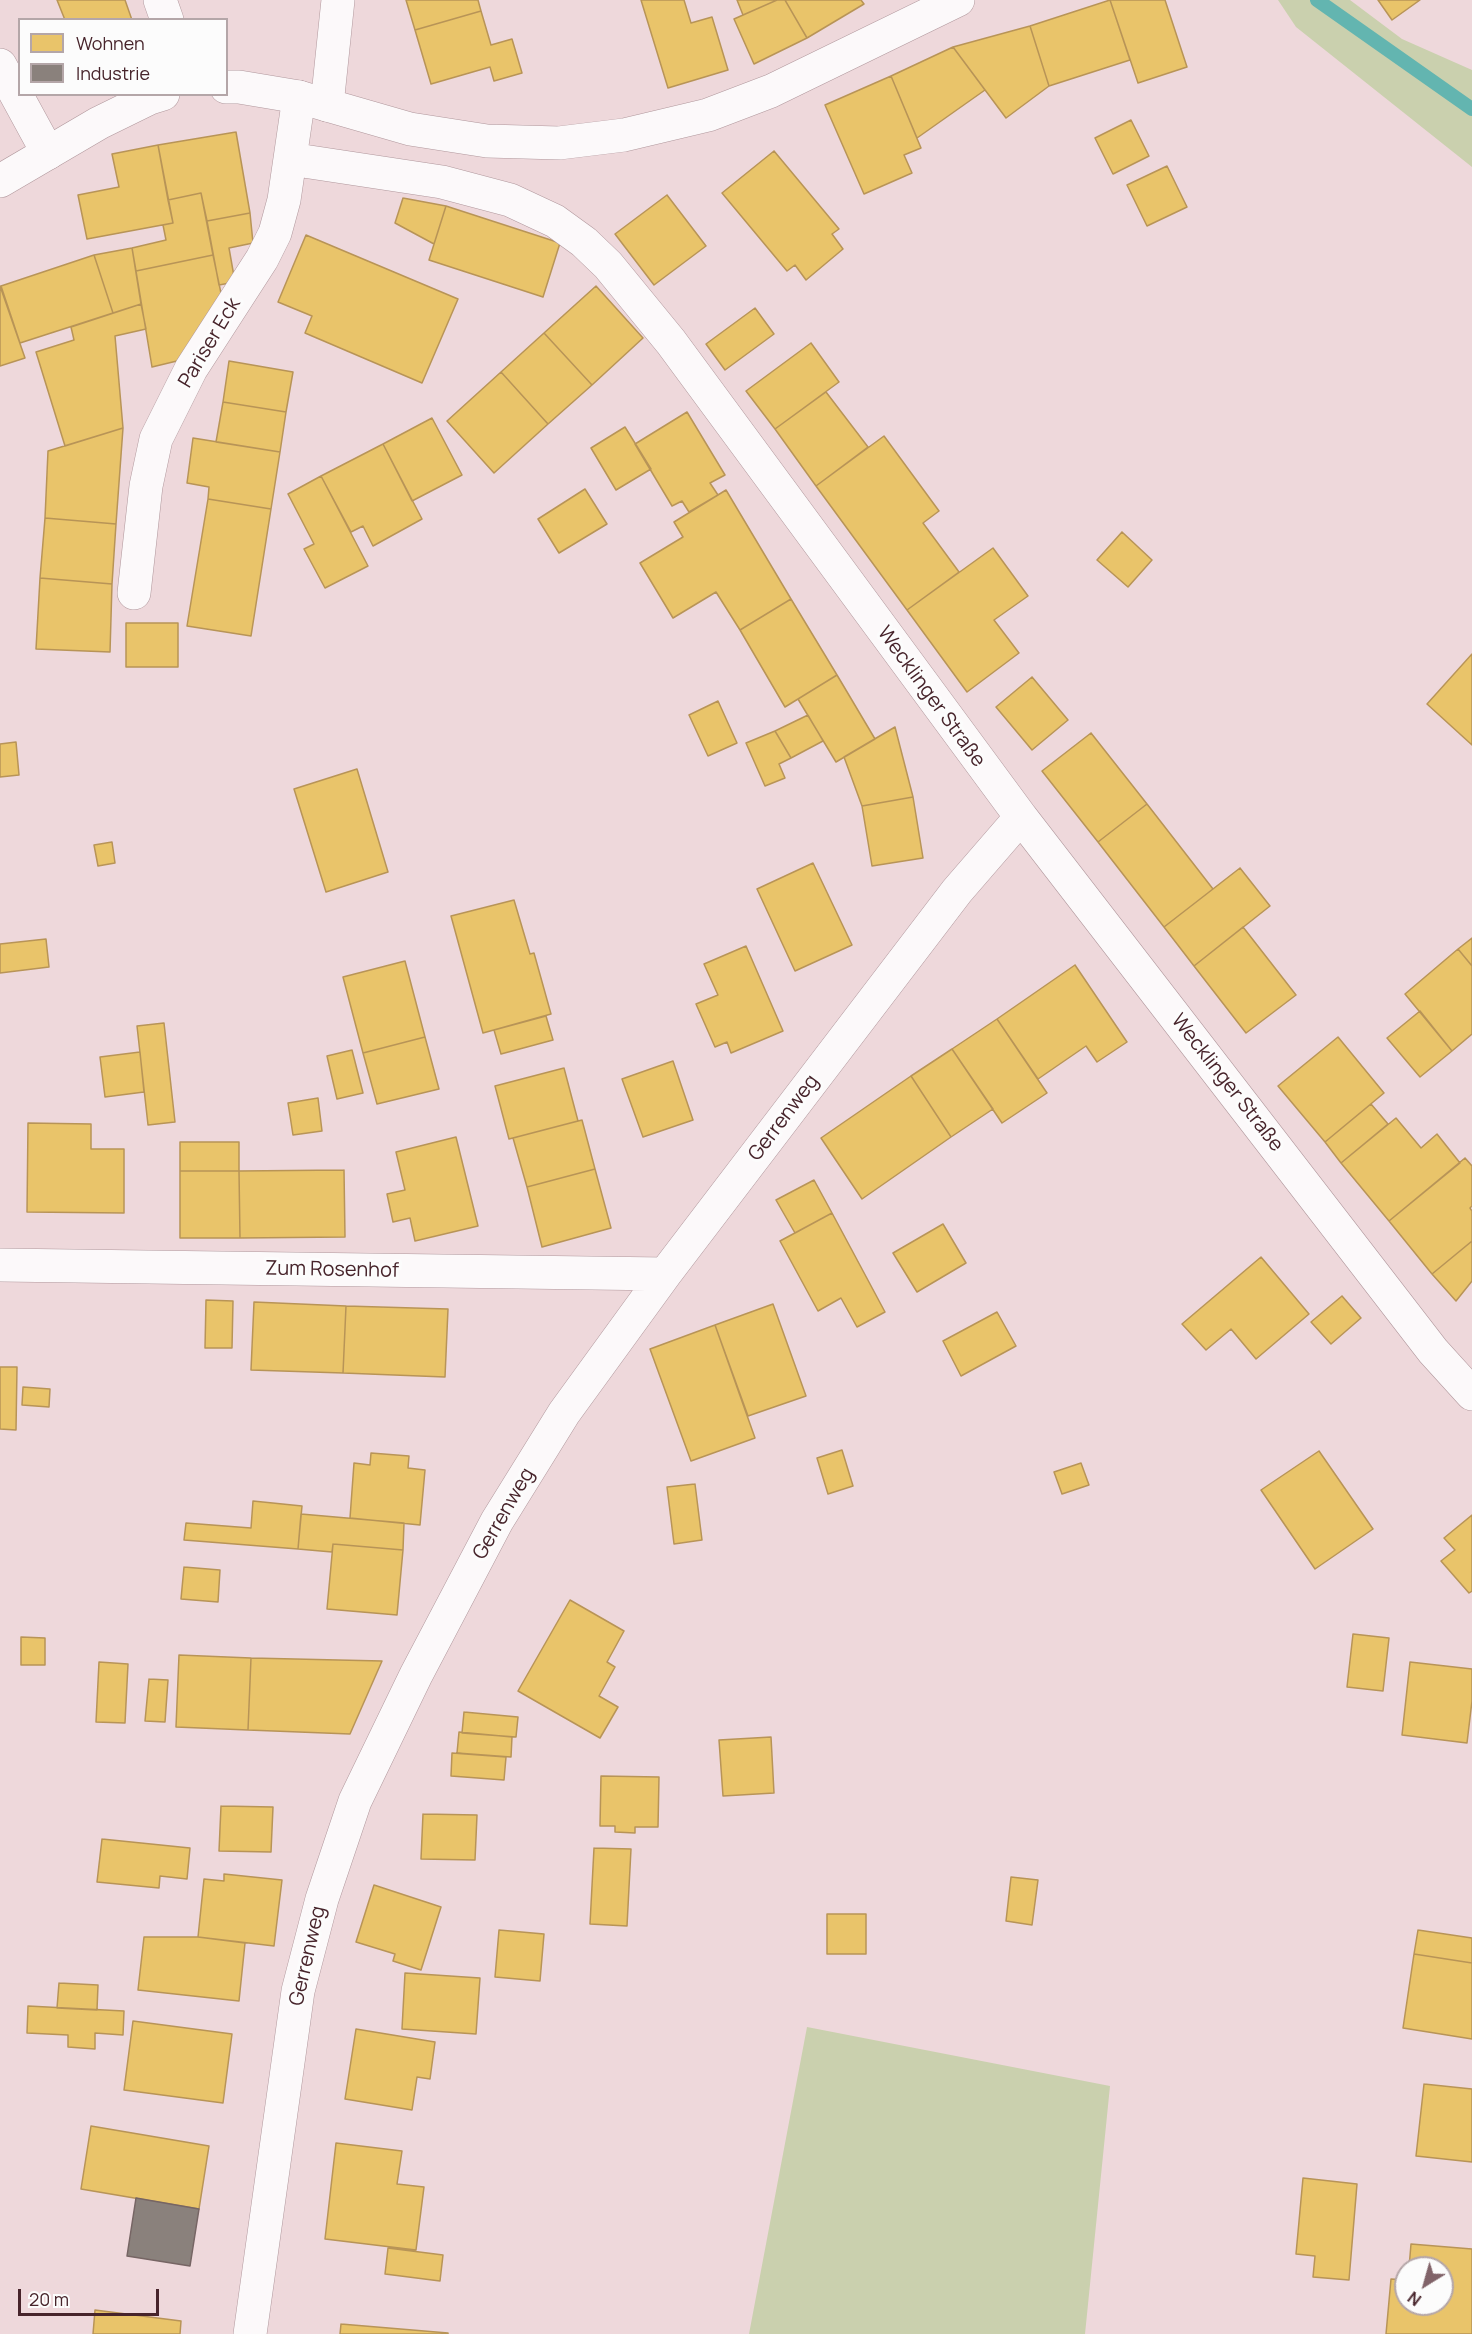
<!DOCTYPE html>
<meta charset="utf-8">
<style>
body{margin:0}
#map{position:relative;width:1472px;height:2334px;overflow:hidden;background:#eed8db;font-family:Manrope,sans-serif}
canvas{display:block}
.legend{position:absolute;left:18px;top:18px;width:210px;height:78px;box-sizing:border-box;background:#fcfcfc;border:2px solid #b4a6a8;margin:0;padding:8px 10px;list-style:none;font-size:18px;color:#47242b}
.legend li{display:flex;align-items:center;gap:12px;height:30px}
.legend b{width:30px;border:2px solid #b4a6a8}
.north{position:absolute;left:1394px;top:2256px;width:60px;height:60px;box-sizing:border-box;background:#fcfcfc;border:2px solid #b4a6a8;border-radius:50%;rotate:217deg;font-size:16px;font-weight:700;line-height:24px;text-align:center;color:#47242b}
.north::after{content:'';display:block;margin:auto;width:21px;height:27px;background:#816369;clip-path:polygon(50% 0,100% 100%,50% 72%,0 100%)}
.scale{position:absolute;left:18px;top:2289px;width:141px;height:27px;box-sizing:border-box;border:3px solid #47242b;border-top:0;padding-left:8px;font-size:18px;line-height:21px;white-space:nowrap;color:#47242b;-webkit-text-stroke:4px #fcfcfc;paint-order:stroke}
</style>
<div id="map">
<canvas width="1472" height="2334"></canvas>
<ul class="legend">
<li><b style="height:16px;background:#e9c46a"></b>Wohnen</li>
<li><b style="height:16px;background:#8a817c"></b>Industrie</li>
</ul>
<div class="north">N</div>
<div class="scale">20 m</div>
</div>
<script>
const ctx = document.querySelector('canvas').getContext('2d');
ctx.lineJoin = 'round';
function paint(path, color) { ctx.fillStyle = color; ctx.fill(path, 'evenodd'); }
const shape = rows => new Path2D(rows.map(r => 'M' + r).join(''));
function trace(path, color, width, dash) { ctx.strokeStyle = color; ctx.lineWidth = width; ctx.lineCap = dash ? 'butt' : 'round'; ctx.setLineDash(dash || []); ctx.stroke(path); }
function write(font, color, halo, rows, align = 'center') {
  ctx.font = font + ' Manrope,sans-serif'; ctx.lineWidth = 6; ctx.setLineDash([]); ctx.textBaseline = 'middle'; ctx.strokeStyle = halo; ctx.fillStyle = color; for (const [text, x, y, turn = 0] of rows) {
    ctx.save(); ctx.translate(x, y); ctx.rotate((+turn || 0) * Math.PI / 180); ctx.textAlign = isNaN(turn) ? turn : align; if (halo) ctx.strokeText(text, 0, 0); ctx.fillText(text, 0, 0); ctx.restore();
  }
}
const green = shape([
 [1278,0,1350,0,1402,39,1472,70,1472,167,1296,27],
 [807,2027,1110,2086,1085,2334,749,2334]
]);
const homes = shape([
 [57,0,125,0,132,20,65,20,57,0],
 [406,0,478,0,481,11,415,30,406,0],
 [641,0,684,0,691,23,712,17,728,70,668,88,641,0],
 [737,0,777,0,743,15,737,0],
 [777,0,785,0,807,38,754,64,734,19,777,0],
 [785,0,861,0,864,4,807,38,785,0],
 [1110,0,1130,60,1049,86,1030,26,1110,0],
 [1110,0,1165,0,1187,67,1138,83,1110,0],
 [1378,0,1420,0,1392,20,1378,0],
 [481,11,491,45,512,39,522,73,494,81,490,67,431,84,415,30,481,11],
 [1030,26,1049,86,1006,118,953,47,1030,26],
 [953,47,985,90,917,138,891,76,953,47],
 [891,76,921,148,904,155,912,173,864,194,825,105,891,76],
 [1131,120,1149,156,1113,174,1095,138,1131,120],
 [236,132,250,213,207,221,201,193,168,200,158,145,236,132],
 [158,145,173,223,87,239,78,195,119,187,112,154,158,145],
 [774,151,839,229,832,234,843,249,806,280,795,265,787,271,722,193,774,151],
 [1167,166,1187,207,1147,226,1127,185,1167,166],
 [201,193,213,255,136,271,132,248,166,240,163,225,173,223,168,200,201,193],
 [667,195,706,246,654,285,615,234,667,195],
 [403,198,446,206,434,244,395,223,403,198],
 [446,206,560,243,543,297,429,260,446,206],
 [250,213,253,243,229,248,235,282,219,285,207,221,250,213],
 [306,235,458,299,422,383,305,333,312,316,278,302,306,235],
 [132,248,141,304,113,313,94,255,132,248],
 [94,255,113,313,20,343,1,286,94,255],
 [213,255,222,298,181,360,152,367,136,271,213,255],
 [0,286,25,358,0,366,0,286],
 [596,286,643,338,592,385,544,333,596,286],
 [141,304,146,329,115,336,123,428,65,446,36,352,74,340,71,327,141,304],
 [755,308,774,334,725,370,706,344,755,308],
 [544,333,592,385,548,424,501,372,544,333],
 [811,343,839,382,775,429,746,391,811,343],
 [229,361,293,372,286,412,223,402,229,361],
 [501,372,548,424,494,473,447,421,501,372],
 [826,392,868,447,816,486,775,429,826,392],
 [223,402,286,412,280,452,216,442,223,402],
 [687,412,725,475,710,483,718,495,689,512,682,501,672,506,635,444,687,412],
 [432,418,462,475,412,501,383,444,432,418],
 [625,427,651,469,616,490,591,448,625,427],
 [123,428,116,524,45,518,48,451,123,428],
 [884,436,939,511,923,523,959,572,907,610,816,486,884,436],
 [193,438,280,452,271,509,208,499,209,487,187,483,193,438],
 [383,444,422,519,373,546,363,526,351,532,321,476,383,444],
 [321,476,368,566,325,588,304,549,314,544,288,494,321,476],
 [585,489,607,524,559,553,538,519,585,489],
 [726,490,791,599,740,630,716,592,673,618,640,563,683,537,674,522,726,490],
 [208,499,271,509,251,636,187,626,208,499],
 [45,518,116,524,112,584,40,578,45,518],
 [1122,532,1152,560,1128,587,1097,560,1122,532],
 [993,548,1028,596,994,620,1019,653,967,692,907,610,993,548],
 [40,578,112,584,110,652,36,649,40,578],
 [791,599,837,675,785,707,740,630,791,599],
 [126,623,178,623,178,667,126,667,126,623],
 [1472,654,1472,745,1427,704,1472,654],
 [837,675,875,739,836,762,798,699,837,675],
 [1032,677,1068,720,1032,750,996,707,1032,677],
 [718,701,737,743,708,756,689,715,718,701],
 [808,715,823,741,791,758,775,731,808,715],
 [895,727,913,797,862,806,844,757,895,727],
 [775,731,791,758,779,764,785,778,765,786,746,743,775,731],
 [1091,733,1147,804,1098,842,1042,771,1091,733],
 [16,742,19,775,0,777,0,744,16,742],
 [357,769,388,872,326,892,294,789,357,769],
 [913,797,923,858,872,866,862,806,913,797],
 [1147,804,1213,889,1164,927,1098,842,1147,804],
 [112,842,115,863,98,866,94,845,112,842],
 [813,863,852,945,795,971,757,889,813,863],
 [1240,868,1270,906,1194,966,1164,927,1240,868],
 [514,900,530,954,534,953,551,1014,483,1033,451,916,514,900],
 [1243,927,1296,995,1246,1033,1194,966,1243,927],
 [1472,938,1472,966,1458,949,1472,938],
 [46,939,49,967,0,973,0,944,46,939],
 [746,946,783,1031,731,1053,727,1042,715,1047,696,1004,718,995,704,964,746,946],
 [1458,949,1472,966,1472,1034,1452,1051,1405,994,1458,949],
 [405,961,425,1037,363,1053,343,977,405,961],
 [1075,965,1127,1042,1097,1062,1086,1046,1038,1079,997,1019,1075,965],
 [1420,1011,1452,1051,1420,1077,1387,1038,1420,1011],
 [546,1016,553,1040,501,1054,494,1030,546,1016],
 [997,1019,1047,1093,1002,1123,952,1049,997,1019],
 [164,1023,175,1122,148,1125,137,1026,164,1023],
 [425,1037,439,1089,377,1104,363,1053,425,1037],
 [1338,1037,1384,1093,1325,1142,1278,1086,1338,1037],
 [952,1049,993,1109,951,1137,911,1076,952,1049],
 [352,1050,363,1093,337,1099,327,1056,352,1050],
 [140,1052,144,1092,105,1097,100,1057,140,1052],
 [673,1061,693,1120,643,1137,622,1079,673,1061],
 [564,1068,578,1121,509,1139,495,1086,564,1068],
 [911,1076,951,1137,862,1199,821,1138,911,1076],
 [318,1098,322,1131,293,1135,288,1103,318,1098],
 [1371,1104,1388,1124,1341,1163,1325,1142,1371,1104],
 [1396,1118,1421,1148,1437,1134,1460,1163,1389,1221,1341,1163,1396,1118],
 [582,1120,595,1169,527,1187,513,1138,582,1120],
 [28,1123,91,1124,91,1149,124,1149,124,1213,27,1212,28,1123],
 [456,1137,478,1226,415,1241,410,1218,393,1222,387,1194,405,1190,396,1152,456,1137],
 [180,1142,239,1142,239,1171,180,1171,180,1142],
 [1465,1158,1472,1166,1472,1206,1470,1208,1472,1211,1472,1241,1432,1274,1389,1221,1465,1158],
 [595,1169,611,1228,542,1247,527,1187,595,1169],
 [344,1170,345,1237,240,1238,239,1171,344,1170],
 [180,1171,239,1171,240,1238,180,1238,180,1171],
 [814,1180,832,1213,795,1233,776,1200,814,1180],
 [832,1213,885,1312,857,1327,841,1298,818,1311,780,1241,832,1213],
 [943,1224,966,1263,917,1292,893,1253,943,1224],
 [1472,1241,1472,1281,1456,1301,1432,1274,1472,1241],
 [1261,1257,1309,1314,1256,1359,1231,1329,1206,1350,1182,1324,1261,1257],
 [1342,1296,1361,1318,1331,1344,1311,1322,1342,1296],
 [206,1300,233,1301,232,1348,205,1348,206,1300],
 [254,1302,346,1306,343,1373,251,1370,254,1302],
 [773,1304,806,1396,748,1416,715,1325,773,1304],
 [346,1306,448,1309,445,1377,343,1373,346,1306],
 [997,1312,1016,1346,961,1376,943,1341,997,1312],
 [715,1325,755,1438,691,1461,650,1349,715,1325],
 [0,1367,17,1367,16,1430,0,1429,0,1367],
 [23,1387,50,1389,49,1407,22,1405,23,1387],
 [842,1450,853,1486,828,1494,817,1458,842,1450],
 [1319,1451,1373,1529,1315,1569,1261,1490,1319,1451],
 [371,1453,409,1456,408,1468,425,1470,420,1525,350,1518,354,1463,370,1465,371,1453],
 [1081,1463,1089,1485,1062,1494,1054,1472,1081,1463],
 [695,1484,702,1540,674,1544,667,1487,695,1484],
 [253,1501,302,1506,298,1549,184,1540,186,1523,251,1528,253,1501],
 [301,1514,404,1523,403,1550,333,1544,332,1552,298,1549,301,1514],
 [1472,1515,1472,1591,1469,1593,1441,1561,1455,1550,1444,1538,1472,1515],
 [333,1544,403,1550,397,1615,327,1609,333,1544],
 [184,1567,220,1570,218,1602,181,1599,184,1567],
 [570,1600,624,1631,607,1662,615,1667,599,1696,618,1707,600,1738,518,1691,570,1600],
 [1353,1634,1389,1638,1383,1691,1347,1687,1353,1634],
 [21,1637,45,1638,45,1665,21,1665,21,1637],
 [179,1655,251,1658,248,1730,176,1727,179,1655],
 [251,1658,382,1661,350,1734,248,1730,251,1658],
 [99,1662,128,1664,125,1723,96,1722,99,1662],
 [1410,1662,1472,1669,1472,1701,1467,1743,1402,1735,1410,1662],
 [149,1679,168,1680,165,1722,145,1721,149,1679],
 [464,1712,518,1717,516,1737,462,1733,464,1712],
 [459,1732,512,1737,511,1757,457,1753,459,1732],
 [771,1737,774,1793,723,1796,719,1740,771,1737],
 [452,1753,506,1757,504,1780,451,1776,452,1753],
 [601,1776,659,1777,658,1827,635,1827,635,1833,615,1832,615,1826,600,1826,601,1776],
 [221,1806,273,1807,271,1852,219,1851,221,1806],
 [423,1814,477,1815,475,1860,421,1859,423,1814],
 [102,1839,190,1848,187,1879,160,1876,159,1888,97,1882,102,1839],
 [594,1848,631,1849,627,1926,590,1924,594,1848],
 [224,1874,282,1880,274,1946,198,1937,204,1879,224,1881,224,1874],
 [1011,1877,1038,1880,1032,1925,1006,1921,1011,1877],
 [374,1885,441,1907,421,1970,393,1961,395,1954,356,1942,374,1885],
 [827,1914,866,1914,866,1954,827,1954,827,1914],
 [499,1930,544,1934,540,1981,495,1977,499,1930],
 [1418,1930,1472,1938,1472,1963,1414,1954,1418,1930],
 [144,1937,198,1937,245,1943,239,2001,138,1990,144,1937],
 [1414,1954,1472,1963,1472,2039,1403,2028,1414,1954],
 [405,1973,480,1978,476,2034,402,2029,405,1973],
 [59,1983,98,1985,97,2010,57,2008,59,1983],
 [28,2006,124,2011,123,2035,95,2033,95,2049,68,2047,68,2035,27,2033,28,2006],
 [133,2021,232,2034,223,2103,124,2090,133,2021],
 [356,2029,435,2042,430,2079,417,2077,412,2110,345,2099,356,2029],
 [1424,2084,1472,2089,1472,2162,1416,2156,1424,2084],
 [91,2126,209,2146,199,2209,81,2189,91,2126],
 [336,2143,402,2151,397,2184,424,2187,416,2250,325,2239,336,2143],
 [1303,2178,1357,2184,1349,2280,1313,2277,1315,2256,1296,2254,1303,2178],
 [1411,2244,1472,2249,1472,2334,1386,2334,1391,2279,1406,2280,1406,2304,1442,2304,1442,2268,1409,2268,1411,2244],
 [388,2248,443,2255,440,2281,385,2274,388,2248],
 [95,2310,181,2321,180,2334,93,2334,95,2310],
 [341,2324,448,2333,448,2334,340,2334,341,2324]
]);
const industry = shape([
 [136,2198,199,2209,190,2266,127,2256,136,2198]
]);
const stream = shape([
 [1317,0,1472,109]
]);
const street = shape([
 [160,0,167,20],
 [0,65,48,153],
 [327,105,338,0],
 [290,159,442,182,510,200,555,221,584,242,608,265,671,342,1021,817,1433,1351,1472,1394],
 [134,593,146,486,156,439,191,369,262,259,275,233,284,200,299,97],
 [0,1265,665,1274],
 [250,2334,298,1991,322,1899,355,1801,416,1675,497,1521,564,1413,665,1274,957,891,1021,817]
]);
const secondary = shape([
 [226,87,239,87,299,97,410,129,487,141,559,143,624,135,708,115,771,91,958,0],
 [0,181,99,123,150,98,163,94]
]);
const streetNames = [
 ["Pariser Eck",210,343,-59],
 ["Wecklinger Straße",931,697,54],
 ["Wecklinger Straße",1227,1083,52],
 ["Gerrenweg",784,1118,-53],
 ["Zum Rosenhof",332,1270,1],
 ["Gerrenweg",504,1514,-60],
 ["Gerrenweg",308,1956,-77]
];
paint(green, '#cad0ae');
paint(homes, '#e9c46a');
trace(homes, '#b89457', 1.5);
paint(industry, '#8a817c');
trace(industry, '#766564', 1.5);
trace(stream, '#63b5b0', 14);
trace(street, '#b0979c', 34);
trace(secondary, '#b0979c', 34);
trace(street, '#fcf9fa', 33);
trace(secondary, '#fcf9fa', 33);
write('20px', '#47242b', '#fcfcfc', streetNames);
</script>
